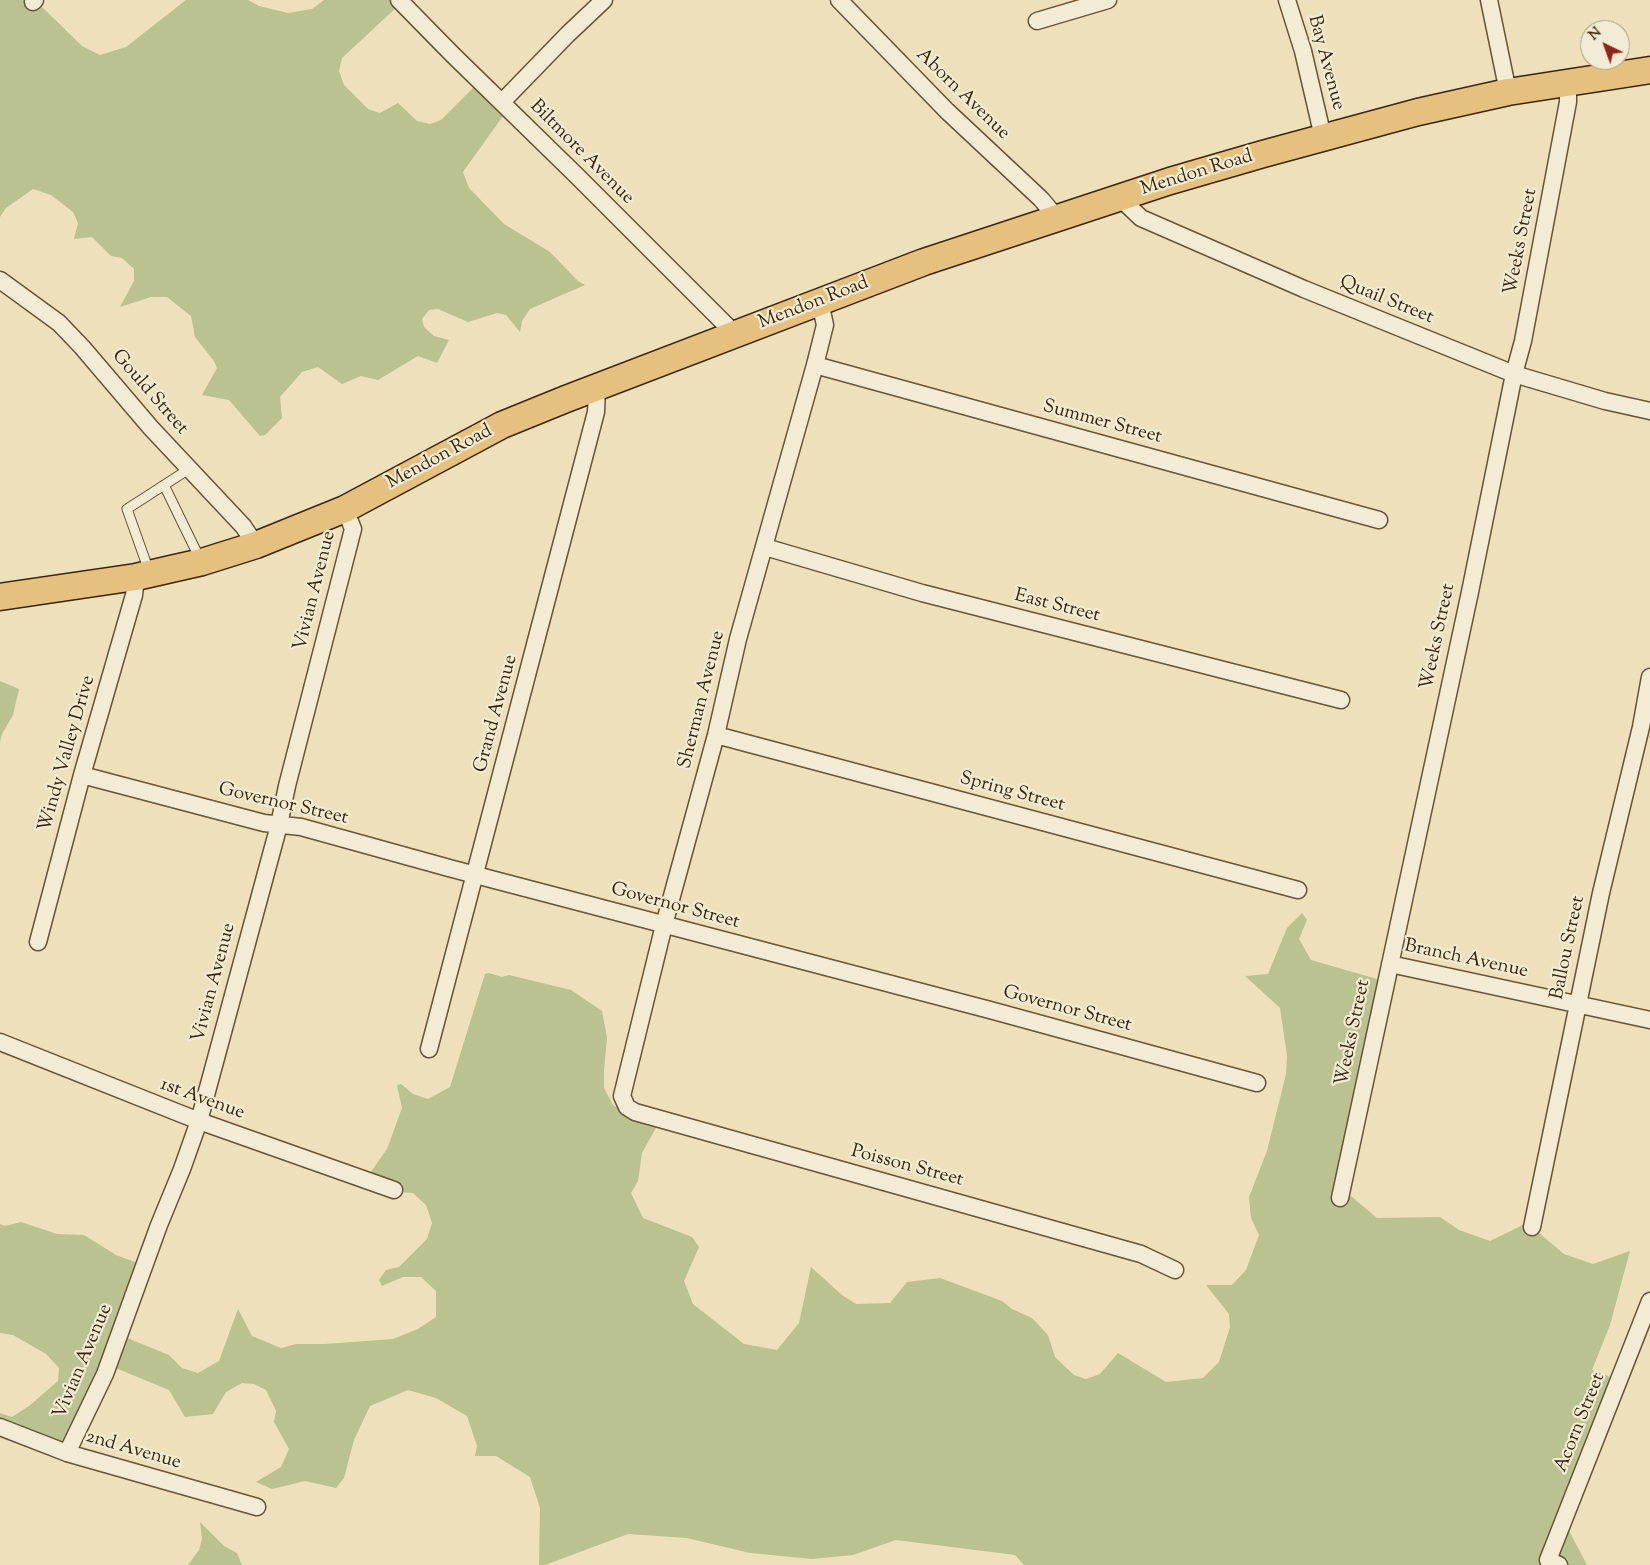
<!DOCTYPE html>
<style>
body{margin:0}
#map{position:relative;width:1650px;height:1565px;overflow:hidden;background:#ede0bb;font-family:"Sorts Mill Goudy",serif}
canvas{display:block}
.north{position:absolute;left:1580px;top:20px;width:50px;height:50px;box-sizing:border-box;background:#f3ebd3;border:1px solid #a99c82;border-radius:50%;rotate:318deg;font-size:14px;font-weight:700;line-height:20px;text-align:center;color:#3b2508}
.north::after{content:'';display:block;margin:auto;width:18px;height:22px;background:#8f2418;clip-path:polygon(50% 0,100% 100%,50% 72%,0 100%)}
</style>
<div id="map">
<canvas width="1650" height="1565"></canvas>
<div class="north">N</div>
</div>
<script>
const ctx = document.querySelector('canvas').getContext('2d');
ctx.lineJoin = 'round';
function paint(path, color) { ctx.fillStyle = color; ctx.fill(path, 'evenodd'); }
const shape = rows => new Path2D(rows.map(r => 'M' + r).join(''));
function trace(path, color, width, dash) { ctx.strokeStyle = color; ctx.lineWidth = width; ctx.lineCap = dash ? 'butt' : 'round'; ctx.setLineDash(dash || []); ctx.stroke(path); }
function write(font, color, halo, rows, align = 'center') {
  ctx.font = font + ' "Sorts Mill Goudy",serif'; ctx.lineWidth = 4.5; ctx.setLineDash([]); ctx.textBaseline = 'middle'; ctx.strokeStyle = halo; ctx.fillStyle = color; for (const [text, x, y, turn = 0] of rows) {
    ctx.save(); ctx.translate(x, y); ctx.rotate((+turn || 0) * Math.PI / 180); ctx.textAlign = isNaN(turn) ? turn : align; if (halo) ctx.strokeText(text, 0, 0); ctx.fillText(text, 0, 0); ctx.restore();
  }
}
const green = shape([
 [0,0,42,0,42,7,82,46,100,55,126,47,186,0,248,0,259,6,288,13,312,9,324,0,397,0,398,6,342,58,339,71,344,85,368,109,380,113,398,103,417,121,430,124,441,120,480,81,508,109,463,172,469,188,504,224,550,252,578,281,585,285,530,309,522,321,520,332,506,315,497,313,468,322,438,309,429,310,422,319,424,327,434,336,449,340,437,363,418,356,378,380,361,376,342,384,318,367,302,372,280,397,282,418,265,435,260,436,229,400,202,395,217,368,214,361,195,337,191,316,167,297,151,297,120,307,134,281,134,269,122,258,111,256,92,237,74,239,78,223,73,212,51,195,33,189,6,208,0,217],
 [0,681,19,689,13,715,2,734,0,742],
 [1302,913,1307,920,1299,939,1311,960,1384,981,1339,1186,1377,1218,1440,1217,1459,1230,1490,1241,1527,1223,1564,1254,1593,1264,1630,1251,1610,1325,1592,1370,1613,1378,1565,1523,1587,1565,1024,1565,1015,1555,896,1540,853,1555,812,1559,750,1553,687,1538,628,1534,545,1565,539,1565,540,1508,530,1477,496,1456,475,1456,477,1446,467,1416,436,1398,408,1390,370,1406,354,1440,344,1478,336,1488,305,1481,272,1489,256,1482,281,1467,289,1449,274,1422,276,1411,266,1390,254,1384,242,1383,226,1392,213,1414,185,1417,169,1390,113,1367,78,1450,0,1435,0,1413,12,1417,29,1406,58,1381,59,1368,46,1354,13,1335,0,1333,0,1224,5,1226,21,1222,57,1234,84,1235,116,1255,151,1268,126,1334,127,1338,169,1355,182,1368,198,1373,219,1361,238,1309,252,1336,281,1348,296,1344,325,1344,393,1339,418,1329,436,1317,436,1291,421,1277,403,1277,382,1286,379,1280,386,1270,399,1267,427,1239,432,1223,426,1205,413,1193,383,1191,363,1183,387,1149,402,1108,397,1085,401,1084,413,1094,428,1099,450,1087,485,974,489,973,502,977,509,975,571,990,602,1011,607,1038,604,1070,604,1088,613,1105,628,1115,657,1126,642,1153,638,1181,631,1193,643,1218,692,1237,699,1247,684,1281,693,1304,744,1344,777,1350,799,1323,811,1267,842,1295,856,1304,890,1303,907,1282,940,1278,1002,1301,1012,1309,1032,1318,1048,1335,1055,1357,1074,1375,1086,1379,1100,1374,1118,1353,1166,1382,1203,1378,1219,1362,1230,1327,1229,1314,1206,1285,1232,1285,1246,1270,1259,1235,1251,1218,1249,1197,1267,1151,1286,1074,1287,1056,1280,1008,1245,976,1268,974,1287,928],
 [200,1522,224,1546,237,1553,242,1565,188,1565,199,1550,202,1539]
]);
const lane = shape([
 [164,485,200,559],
 [149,571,127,509,189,469]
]);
const street = shape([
 [399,0,453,55,576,175,735,334],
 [839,0,947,111,1041,199,1057,218],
 [1287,0,1303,51,1323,137],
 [1489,0,1508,92],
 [33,2,35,0],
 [1037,21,1108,0],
 [502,102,568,34,604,0],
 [1120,198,1141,218,1304,289,1514,374,1605,401,1650,411],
 [0,280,59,323,82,347,151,428,243,526,256,545],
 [820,302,825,325,815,365,738,639,716,735,664,925,622,1096,627,1107,635,1112,1141,1254,1175,1270],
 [815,365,1379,520],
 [765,547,922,593,1341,700],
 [716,735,1298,890],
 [82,775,264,823,301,827,449,868,990,1010,1257,1083],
 [38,942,82,775,134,595,136,577],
 [1390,964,1650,1020],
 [0,1042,199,1121,394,1190],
 [429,1049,596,412,597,388],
 [1340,1198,1470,592,1514,374,1523,341,1568,102,1568,84],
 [1532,1227,1601,893,1641,727,1650,677],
 [0,1427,67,1453,257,1507],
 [67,1453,105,1374,159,1225,182,1169,199,1121,279,825,287,786,353,529,345,509],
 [1559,1565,1548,1560,1650,1301]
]);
const primary = shape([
 [0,597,136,577,202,562,256,545,345,509,502,425,566,399,924,262,1170,181,1263,154,1418,112,1508,92,1650,70]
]);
const streetNames = [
 ["Bay Avenue",1325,63,75],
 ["Aborn Avenue",962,95,44],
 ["Biltmore Avenue",581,153,45],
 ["Mendon Road",1197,174,-17],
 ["Weeks Street",1522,242,-79],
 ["Quail Street",1386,301,22],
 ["Mendon Road",814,304,-21],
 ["Gould Street",149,393,49],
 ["Summer Street",1102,423,15],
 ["Mendon Road",440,458,-28],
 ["Vivian Avenue",316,591,-76],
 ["East Street",1057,607,14],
 ["Weeks Street",1439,637,-78],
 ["Sherman Avenue",703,700,-76],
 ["Grand Avenue",497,714,-75],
 ["Windy Valley Drive",68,754,-74],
 ["Spring Street",1012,793,15],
 ["Governor Street",283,805,13],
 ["Governor Street",675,907,15],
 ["Ballou Street",1569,948,-78],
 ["Branch Avenue",1466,960,12],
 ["Vivian Avenue",215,983,-75],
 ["Governor Street",1067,1010,15],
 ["Weeks Street",1354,1033,-78],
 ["1st Avenue",202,1100,20],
 ["Poisson Street",907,1167,15],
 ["Vivian Avenue",84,1362,-67],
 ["Acorn Street",1581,1423,-68],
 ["2nd Avenue",133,1451,16]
];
paint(green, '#b9c290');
trace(lane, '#685435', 11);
trace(street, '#685435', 19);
trace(primary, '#3b2508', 29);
trace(lane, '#f3ebd3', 9);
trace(street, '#f3ebd3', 16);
trace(primary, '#e6c07e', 26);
write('19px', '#3b2508', '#f3ebd3', streetNames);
</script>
